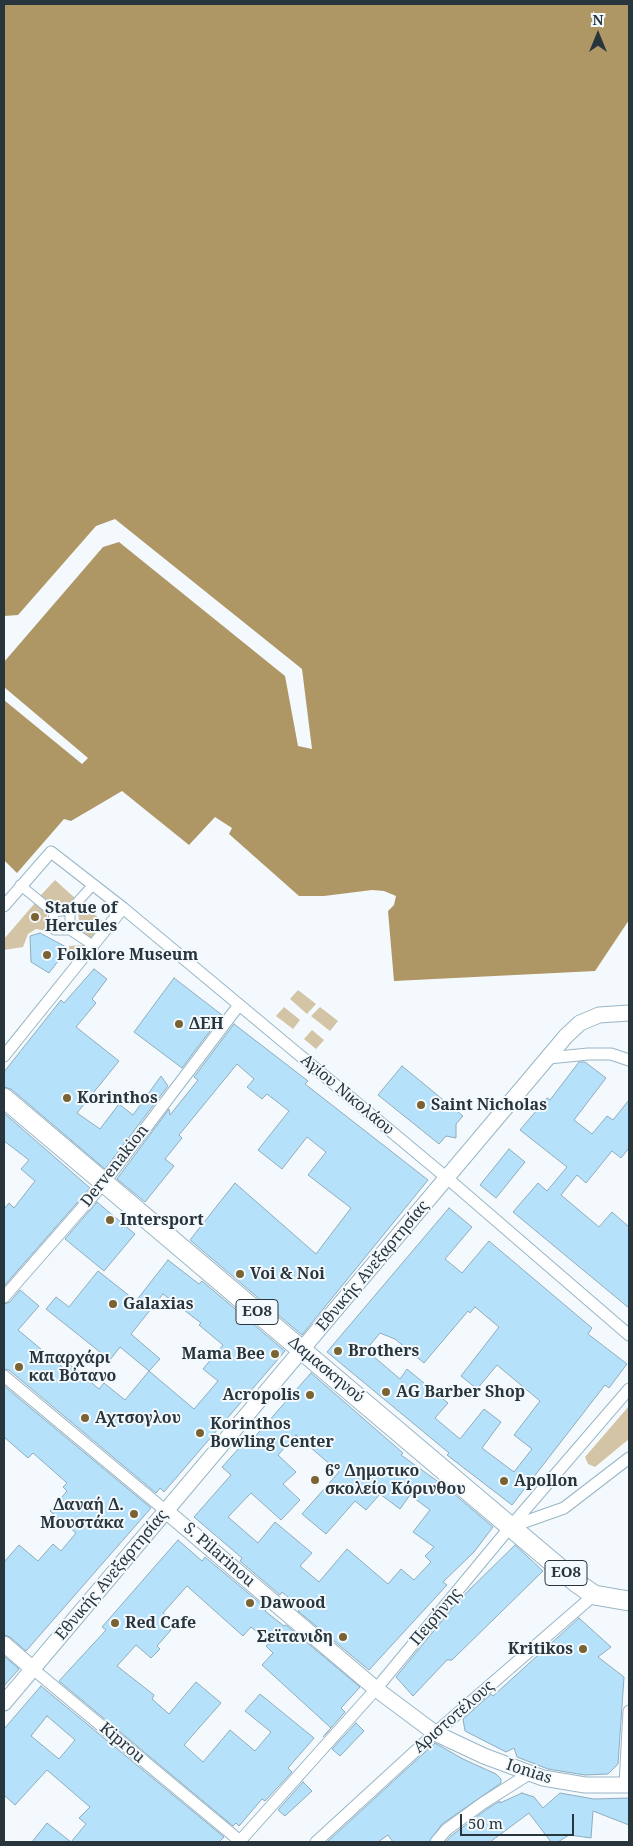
<!DOCTYPE html>
<meta charset="utf-8">
<style>
body{margin:0}
#map{position:relative;width:633px;height:1846px;overflow:hidden;background:#f3f9fd;font-family:"Noto Serif",serif}
canvas{display:block}
.frame{position:absolute;inset:0;border:5px solid #29353c;pointer-events:none}
.north{position:absolute;left:573px;top:10px;width:50px;height:50px;-webkit-text-stroke:4px #f3f9fd;paint-order:stroke;rotate:0deg;font-size:14px;font-weight:700;line-height:20px;text-align:center;color:#29353c}
.north::after{content:'';display:block;margin:auto;width:18px;height:22px;background:#29353c;clip-path:polygon(50% 0,100% 100%,50% 72%,0 100%)}
.scale{position:absolute;left:460px;top:1814px;width:114px;height:22px;box-sizing:border-box;border:2px solid #29353c;border-top:0;padding-left:6px;font-size:15px;line-height:18px;white-space:nowrap;color:#29353c;-webkit-text-stroke:4px #f3f9fd;paint-order:stroke}
</style>
<div id="map">
<canvas width="633" height="1846"></canvas>
<div class="frame"></div>
<div class="north">N</div>
<div class="scale">50 m</div>
</div>
<script>
const ctx = document.querySelector('canvas').getContext('2d');
ctx.lineJoin = 'round';
function paint(path, color) { ctx.fillStyle = color; ctx.fill(path, 'evenodd'); }
const shape = rows => new Path2D(rows.map(r => 'M' + r).join(''));
function trace(path, color, width, dash) { ctx.strokeStyle = color; ctx.lineWidth = width; ctx.lineCap = dash ? 'butt' : 'round'; ctx.setLineDash(dash || []); ctx.stroke(path); }
function write(font, color, halo, rows, align = 'center') {
  ctx.font = font + ' "Noto Serif",serif'; ctx.lineWidth = 4; ctx.setLineDash([]); ctx.textBaseline = 'middle'; ctx.strokeStyle = halo; ctx.fillStyle = color; for (const [text, x, y, turn = 0] of rows) {
    ctx.save(); ctx.translate(x, y); ctx.rotate((+turn || 0) * Math.PI / 180); ctx.textAlign = isNaN(turn) ? turn : align; if (halo) ctx.strokeText(text, 0, 0); ctx.fillText(text, 0, 0); ctx.restore();
  }
}
const green = shape([
 [55,880,76,899,71,905,52,906,40,896],
 [35,903,47,913,47,931,36,929,28,934,23,947,4,950,4,939],
 [83,905,105,923,91,939,80,932,78,911],
 [85,945,70,962,69,946],
 [298,990,316,1004,307,1014,290,999],
 [284,1007,300,1020,293,1029,276,1016],
 [320,1007,338,1021,330,1031,311,1016],
 [312,1030,324,1040,316,1049,304,1039],
 [629,1406,629,1439,595,1467,588,1464,585,1457]
]);
const water = shape([
 [4,4,629,4,629,920,595,971,394,981,388,911,394,905,396,896,384,891,372,890,324,896,299,896,229,834,232,828,215,817,189,845,122,791,71,821,64,819,17,873,4,860,4,700,82,764,88,758,4,687,4,662,103,547,119,542,285,676,298,746,312,749,302,669,115,519,96,526,18,615,4,616]
]);
const building = shape([
 [40,933,68,948,49,973,31,962,30,936,40,933],
 [94,969,107,979,92,999,96,1003,76,1027,119,1061,77,1113,100,1129,119,1104,133,1115,161,1076,168,1086,105,1169,11,1089,4,1087,4,1072,61,1000,64,1003,94,969],
 [174,978,222,1015,182,1068,134,1032,174,978],
 [234,1024,308,1081,305,1084,428,1180,302,1335,190,1240,235,1183,316,1254,351,1208,308,1175,326,1152,307,1137,282,1169,258,1150,289,1111,267,1094,262,1099,247,1087,254,1079,237,1064,179,1135,182,1138,165,1159,174,1166,145,1202,117,1179,169,1109,170,1115,198,1080,194,1077,234,1024],
 [579,1062,585,1062,606,1078,574,1120,592,1134,607,1116,613,1120,629,1100,629,1148,621,1158,612,1151,586,1183,577,1175,561,1195,599,1227,612,1212,629,1227,629,1308,513,1212,538,1183,547,1191,567,1167,520,1130,547,1098,550,1100,579,1062],
 [402,1066,463,1116,456,1124,456,1138,446,1136,439,1144,378,1095,402,1066],
 [4,1113,90,1188,4,1286,4,1209,9,1203,14,1208,35,1181,21,1169,29,1160,4,1141,4,1113],
 [509,1149,525,1162,496,1198,480,1185,509,1149],
 [97,1202,135,1234,104,1271,65,1239,97,1202],
 [449,1208,472,1227,445,1259,462,1273,489,1241,592,1328,588,1334,627,1364,609,1388,605,1385,512,1505,447,1455,449,1453,327,1352,449,1208],
 [475,1307,499,1327,461,1376,477,1389,497,1365,540,1401,514,1435,532,1449,514,1472,482,1448,501,1422,484,1409,460,1439,435,1418,448,1403,407,1369,400,1379,366,1350,380,1333,395,1339,424,1363,468,1311,470,1313,475,1307],
 [168,1260,199,1284,202,1281,285,1351,164,1492,160,1488,156,1493,9,1370,4,1369,4,1304,10,1302,20,1290,39,1306,18,1330,65,1369,69,1364,99,1389,104,1383,125,1400,149,1371,120,1347,110,1360,46,1309,56,1297,69,1307,98,1271,136,1301,168,1260],
 [163,1294,201,1323,199,1325,223,1345,203,1369,218,1381,194,1409,149,1371,160,1359,131,1334,163,1294],
 [311,1373,403,1453,401,1455,447,1488,493,1527,474,1552,443,1582,447,1585,369,1670,298,1611,301,1608,282,1592,280,1595,240,1561,242,1558,194,1517,231,1475,222,1467,241,1446,244,1449,311,1373],
 [296,1435,339,1472,302,1514,326,1534,355,1501,366,1510,380,1494,400,1509,410,1495,430,1510,413,1532,434,1547,425,1556,431,1562,414,1580,401,1569,388,1584,347,1549,319,1582,300,1566,312,1553,275,1522,258,1543,228,1517,251,1493,281,1520,300,1500,283,1484,296,1472,278,1455,296,1435],
 [4,1386,151,1508,26,1651,10,1637,4,1635,4,1562,19,1545,38,1561,53,1544,61,1551,76,1533,50,1511,67,1491,63,1487,67,1483,33,1453,28,1458,4,1437,4,1386],
 [178,1540,202,1561,205,1557,267,1609,265,1611,284,1626,286,1625,360,1687,341,1708,345,1712,323,1737,331,1728,262,1665,273,1653,266,1646,270,1643,251,1627,243,1636,187,1586,163,1613,167,1616,162,1622,171,1630,157,1646,160,1649,151,1658,136,1645,117,1666,154,1695,152,1699,169,1714,196,1682,221,1703,184,1745,203,1762,230,1730,255,1751,271,1732,245,1711,260,1694,314,1738,288,1768,292,1772,265,1801,262,1799,239,1826,236,1823,233,1826,59,1681,106,1630,102,1627,178,1540],
 [515,1545,543,1571,452,1660,447,1660,413,1696,396,1677,459,1600,515,1545],
 [579,1618,611,1647,598,1657,624,1677,618,1764,608,1774,585,1775,548,1769,517,1757,514,1748,506,1752,465,1731,463,1719,491,1694,493,1696,579,1618],
 [4,1656,19,1669,4,1686,4,1656],
 [41,1686,224,1837,219,1842,32,1842,47,1823,71,1842,86,1824,79,1818,90,1807,47,1770,15,1805,4,1795,4,1729,41,1686],
 [47,1716,75,1740,59,1759,31,1736,47,1716],
 [356,1723,364,1731,340,1756,332,1749,356,1723],
 [435,1743,463,1759,496,1774,501,1779,501,1783,442,1824,429,1842,393,1842,388,1835,378,1842,327,1842,435,1743],
 [303,1782,312,1791,285,1816,278,1810,303,1782],
 [522,1793,534,1797,543,1808,560,1793,594,1799,629,1798,629,1825,593,1811,591,1838,569,1835,558,1842,551,1842,529,1813,490,1842,446,1842,451,1836,487,1809,500,1801,500,1803,522,1793]
]);
const pedestrian = shape([
 [20,885,53,912],
 [70,910,93,885],
 [70,930,70,910,53,912,55,930,70,930,94,946]
]);
const minor = shape([
 [4,906,51,852,123,908,447,1178,629,1335],
 [4,1056,123,908],
 [549,1058,588,1054,611,1054,629,1060],
 [4,1297,104,1183,239,1005],
 [4,1376,166,1511],
 [513,1526,564,1508,629,1458],
 [33,1669,240,1841],
 [625,1785,629,1711],
 [239,1842,376,1689,511,1526,629,1389],
 [316,1842,435,1733,594,1595],
 [436,1842,446,1830,483,1803,529,1774]
]);
const tertiary = shape([
 [166,1511,376,1689,435,1733,484,1756,543,1778,585,1785,629,1785],
 [4,1644,33,1669],
 [4,1703,566,1036,580,1023,599,1015,629,1013]
]);
const primary = shape([
 [4,1098,577,1583,594,1595,629,1601]
]);
const markers = [
 [35,917,5,"#7a6333"],
 [47,955,5,"#7a6333"],
 [179,1024,5,"#7a6333"],
 [67,1098,5,"#7a6333"],
 [421,1105,5,"#7a6333"],
 [110,1220,5,"#7a6333"],
 [240,1274,5,"#7a6333"],
 [113,1304,5,"#7a6333"],
 [338,1351,5,"#7a6333"],
 [275,1354,5,"#7a6333"],
 [19,1367,5,"#7a6333"],
 [386,1392,5,"#7a6333"],
 [310,1395,5,"#7a6333"],
 [85,1418,5,"#7a6333"],
 [200,1433,5,"#7a6333"],
 [315,1480,5,"#7a6333"],
 [504,1481,5,"#7a6333"],
 [134,1514,5,"#7a6333"],
 [250,1603,5,"#7a6333"],
 [115,1623,5,"#7a6333"],
 [343,1637,5,"#7a6333"],
 [583,1649,5,"#7a6333"]
];
const shields = [
 [257,1312,42],
 [566,1573,42]
];
const shieldNames = [
 ["ΕΟ8",257,1312],
 ["ΕΟ8",566,1573]
];
const poiNames = [
 ["Statue of",45,908],
 ["Hercules",45,926],
 ["Folklore Museum",57,955],
 ["ΔΕΗ",189,1024],
 ["Korinthos",77,1098],
 ["Saint Nicholas",431,1105],
 ["Intersport",120,1220],
 ["Voi & Noi",250,1274],
 ["Galaxias",123,1304],
 ["Brothers",348,1351],
 ["Mama Bee",265,1354,"right"],
 ["Μπαρχάρι",29,1358],
 ["και Βὀτανο",29,1376],
 ["AG Barber Shop",396,1392],
 ["Acropolis",300,1395,"right"],
 ["Αχτσογλου",95,1418],
 ["Korinthos",210,1424],
 ["Bowling Center",210,1442],
 ["6° Δημοτικο",325,1471],
 ["σκολείο Κόρινθου",325,1489],
 ["Apollon",514,1481],
 ["Δαναή Δ.",124,1505,"right"],
 ["Μουστάκα",124,1523,"right"],
 ["Dawood",260,1603],
 ["Red Cafe",125,1623],
 ["Σεϊτανιδη",333,1637,"right"],
 ["Kritikos",573,1649,"right"]
];
const streetNames = [
 ["Αγίου Νικολάου",347,1095,40],
 ["Dervenakion",115,1166,-52],
 ["Εθνικής Ανεξαρτησίας",373,1266,-50],
 ["Δαμασκηνού",326,1370,40],
 ["S. Pilarinou",219,1555,41],
 ["Εθνικής Ανεξαρτησίας",112,1575,-50],
 ["Πειρήνης",436,1617,-50],
 ["Αριστοτέλους",454,1717,-41],
 ["Kiprou",122,1743,40],
 ["Ionias",529,1772,18]
];
paint(green, '#d3c4a5');
paint(water, '#ae9665');
paint(building, '#b5e1fa');
trace(building, '#8facbd', 1);
trace(pedestrian, '#99b6c7', 11);
trace(minor, '#99b6c7', 13);
trace(tertiary, '#99b6c7', 17);
trace(primary, '#99b6c7', 21);
trace(pedestrian, '#fff', 9);
trace(minor, '#fff', 11);
trace(tertiary, '#fff', 15);
trace(primary, '#fff', 19);
for (const [x, y, r, color] of markers) { const dot = new Path2D(); dot.arc(x, y, r, 0, 2 * Math.PI); ctx.fillStyle = color; ctx.fill(dot); trace(dot, '#f3f9fd', 2); }
for (const [x, y, w] of shields) { const box = new Path2D(); box.roundRect(x - w / 2, y - 12.5, w, 25, 4); ctx.fillStyle = '#f3f9fd'; ctx.fill(box); trace(box, '#29353c', 1); }
write('bold 15px', '#29353c', null, shieldNames);
write('bold 16px', '#29353c', '#f3f9fd', poiNames, 'left');
write('16px', '#29353c', '#f3f9fd', streetNames);
</script>
